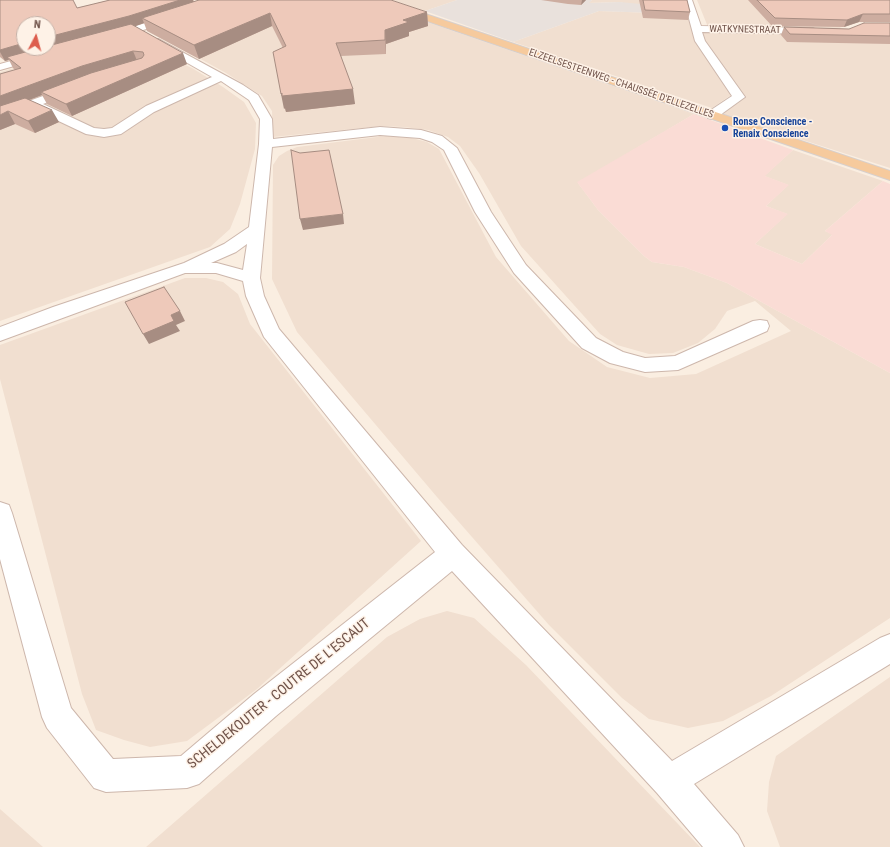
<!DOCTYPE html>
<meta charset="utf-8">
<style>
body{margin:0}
#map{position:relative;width:890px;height:847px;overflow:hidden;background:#faeee1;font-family:"Roboto Condensed",sans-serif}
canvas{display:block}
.north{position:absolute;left:16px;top:16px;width:40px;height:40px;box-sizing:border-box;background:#fef2e7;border:1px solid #c5b2a8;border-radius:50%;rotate:6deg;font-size:11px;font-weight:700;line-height:16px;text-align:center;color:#70534a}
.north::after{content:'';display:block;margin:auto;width:14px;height:18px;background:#dd5d4d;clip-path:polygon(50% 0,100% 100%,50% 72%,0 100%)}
</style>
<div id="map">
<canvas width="890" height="847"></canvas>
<div class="north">N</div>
</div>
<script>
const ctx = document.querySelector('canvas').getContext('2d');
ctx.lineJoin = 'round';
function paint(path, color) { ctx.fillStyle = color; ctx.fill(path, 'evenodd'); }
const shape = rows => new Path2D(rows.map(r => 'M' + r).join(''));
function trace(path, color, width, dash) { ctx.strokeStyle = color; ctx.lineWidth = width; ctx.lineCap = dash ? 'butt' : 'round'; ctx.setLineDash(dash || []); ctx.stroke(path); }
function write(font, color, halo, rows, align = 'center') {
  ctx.font = font + ' "Roboto Condensed",sans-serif'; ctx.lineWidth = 3; ctx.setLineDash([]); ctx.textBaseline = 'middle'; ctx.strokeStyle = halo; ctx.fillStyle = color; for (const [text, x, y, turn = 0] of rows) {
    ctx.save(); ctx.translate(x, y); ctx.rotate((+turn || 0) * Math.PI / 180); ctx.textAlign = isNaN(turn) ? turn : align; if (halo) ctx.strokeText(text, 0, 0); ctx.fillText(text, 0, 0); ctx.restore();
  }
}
const residential = shape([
 [363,0,694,114,578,183,598,210,644,256,652,262,684,267,727,283,890,373,890,618,771,696,723,721,688,728,649,719,622,698,549,625,437,497,297,332,272,279,273,165,279,156,287,151,297,147,385,136,412,138,427,142,439,149,496,257,569,341,607,367,650,378,696,374,791,331,755,301,727,311,715,329,698,343,673,353,649,354,617,345,600,334,521,246,479,173,460,146,448,137,428,130,404,127,383,126,273,137,272,111,262,96,226,73,195,56,211,13],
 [392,0,457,0,425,11],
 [592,0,684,0,696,43,731,95,712,108,513,42,599,11,654,13,620,2,588,3],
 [697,0,890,0,890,23,854,22,837,29,708,27],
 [890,29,890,168,722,114,743,99,706,44,703,32],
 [139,44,192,68,223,87,244,102,256,123,255,149,240,204,230,229,210,247,0,321,0,72,98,45],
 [793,150,883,181,825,231,833,234,802,264,755,244,787,214,766,206,788,185,764,176],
 [185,278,206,278,223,282,238,294,250,324,421,541,257,689,187,741,150,747,124,740,96,730,82,694,0,379,0,345],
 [447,611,474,618,526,665,700,847,146,847,387,637,420,619],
 [890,677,890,847,780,847,767,811,769,782,776,756],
 [0,809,43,847,0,847]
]);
const commercial = shape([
 [694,114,793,150,765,176,789,185,766,206,788,214,755,244,802,264,832,235,825,231,883,181,890,184,890,373,727,283,684,267,652,262,644,256,598,210,577,182]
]);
const industrial = shape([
 [457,0,592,0,589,3,620,2,651,5,654,13,599,11,513,42,425,11]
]);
const street = shape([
 [684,0,692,0,701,26,813,28,818,31,813,34,702,32,705,41,745,97,716,118,712,119,708,118,706,115,708,112,732,96,695,41,684,0],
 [158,39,243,85,258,95,272,119,273,139,380,127,421,130,442,136,457,148,491,212,526,265,596,338,623,352,645,358,675,356,753,321,760,320,767,321,769,326,767,331,678,370,645,372,610,363,582,348,514,273,475,212,444,150,432,142,420,138,380,135,272,147,260,278,264,296,279,329,462,545,672,761,880,638,890,634,890,664,694,784,738,835,744,847,703,847,657,793,452,571,276,716,199,784,187,788,106,792,94,788,47,728,42,717,0,559,0,502,9,505,12,513,71,708,113,759,181,756,254,694,435,552,264,337,246,296,243,281,216,273,185,273,0,341,0,327,53,307,184,263,224,244,249,227,259,144,260,119,249,100,221,81,154,112,121,134,104,137,86,134,29,107,27,104,29,101,68,87,76,87,78,89,76,91,43,104,94,128,104,129,112,128,146,106,212,77,154,44,153,42,154,40,158,39],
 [247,244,243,270,217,263,211,263,236,252,247,244]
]);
const secondary = shape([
 [219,0,232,0,231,2,115,39,107,39,106,37,107,35,219,0],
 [39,53,44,56,43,58,0,70,0,64,39,53]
]);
const primary = shape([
 [371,0,384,0,890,171,890,180,372,2,371,0]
]);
const wall = shape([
 [0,0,77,8,110,0,193,0,194,1,427,12,428,26,409,32,409,36,386,44,386,54,341,56,355,104,286,112,285,108,284,109,283,48,272,26,199,59,147,31,144,23,134,26,187,64,72,116,47,104,42,95,29,100,59,122,35,133,15,124,0,130,15,70,13,68,9,60,5,61,0,57],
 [541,0,586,0,581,5,568,4],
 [639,0,687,0,690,12,688,20,643,18],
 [748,0,890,0,890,22,859,22,844,27,772,26],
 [890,23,890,44,787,42,781,35,784,27,849,29]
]);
const shadedWall = shape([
 [180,0,193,0,195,6,149,21,142,18,144,23,133,27,11,60,7,57,9,60,5,61,0,52,0,50,24,43,24,48,48,48,48,37,129,16],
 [582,0,586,0,581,5],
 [427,12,428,26,409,32,409,36,386,44,386,54,385,30,403,20],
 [270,13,272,26,199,59,194,45],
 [863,14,859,22,844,27,847,20],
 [133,51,138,63,41,92,42,95,0,111,0,96,82,66],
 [183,53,187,64,72,116,66,104],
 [353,89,355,104,286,112,285,108,284,109,281,94,282,93],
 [52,110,59,122,35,133,28,121],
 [8,111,15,124,0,130,0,115],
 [343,214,344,224,303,230,300,219],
 [180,311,185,321,176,325,180,331,149,344,143,334,171,315]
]);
const building = shape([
 [0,0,73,0,77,8,110,0,180,0,129,16,48,37,48,24,24,24,24,43,0,50,0,0],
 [199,0,391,0,427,12,403,20,409,22,385,30,385,40,336,43,353,89,282,96,282,93,281,94,273,52,286,46,270,13,194,45,142,18,199,0],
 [643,0,687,0,690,12,645,10,643,0],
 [757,0,890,0,890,14,863,14,847,20,775,18,757,0],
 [864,23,890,23,890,36,790,34,784,27,849,29,864,23],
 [131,24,183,53,66,104,41,92,91,73,142,58,144,55,143,52,133,51,82,66,0,96,0,74,21,68,7,57,40,48,48,48,48,46,131,24],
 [25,98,52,110,28,121,8,111,0,115,0,106,25,98],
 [291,150,300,153,329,150,343,214,300,219,291,150],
 [164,287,180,311,171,315,174,321,143,334,125,302,164,287]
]);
const markers = [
 [725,128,4,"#1a4fb4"]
];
const farStreetnames = [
 ["WATKYNESTRAAT",745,30,1],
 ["ELZEELSESTEENWEG - CHAUSSÉE D'ELLEZELLES",621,84,19]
];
const farTransitnames = [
 ["Ronse Conscience -",733,122],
 ["Renaix Conscience",733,134]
];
const nearStreetnames = [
 ["SCHELDEKOUTER - COUTRE DE L'ESCAUT",279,694,-39]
];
paint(residential, '#f1dfd0');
paint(commercial, '#fadcd5');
paint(industrial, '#e9e1dc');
trace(street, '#cdb7ac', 2);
trace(secondary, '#cfb6a9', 2);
trace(primary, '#d7cfcc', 2);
paint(street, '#fff');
paint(secondary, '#fff');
paint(primary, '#f6ca9d');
paint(wall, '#cdada0');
paint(shadedWall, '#a78d82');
paint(building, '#eec9ba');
trace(building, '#a78d82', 1);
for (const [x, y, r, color] of markers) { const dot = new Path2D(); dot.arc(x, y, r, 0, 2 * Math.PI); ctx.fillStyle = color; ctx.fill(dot); trace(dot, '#fef2e7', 1.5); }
write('10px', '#70534a', '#fef2e7', farStreetnames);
write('bold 10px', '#164399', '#fef2e7', farTransitnames, 'left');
write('14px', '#70534a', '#fef2e7', nearStreetnames);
</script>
